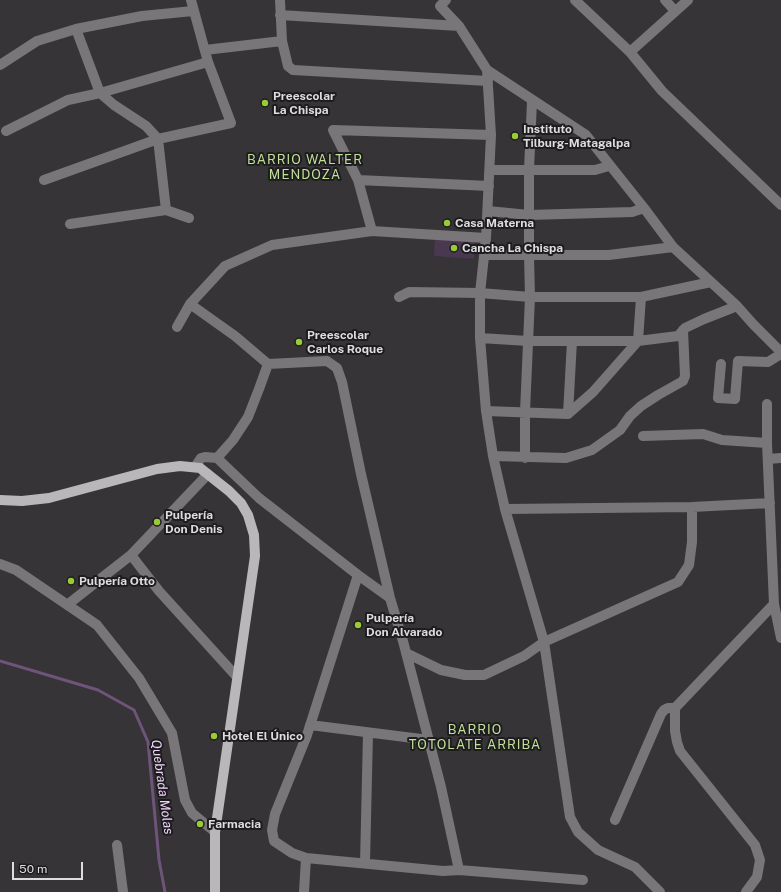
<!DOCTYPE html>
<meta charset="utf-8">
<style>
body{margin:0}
#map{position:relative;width:781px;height:892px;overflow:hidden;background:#363437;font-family:"Public Sans",sans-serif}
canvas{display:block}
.scale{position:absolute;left:12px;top:862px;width:71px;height:18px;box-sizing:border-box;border:2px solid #dedcde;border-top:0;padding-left:5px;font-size:12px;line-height:14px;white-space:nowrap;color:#dedcde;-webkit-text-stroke:3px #1d1c1e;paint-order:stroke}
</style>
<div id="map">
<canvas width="781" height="892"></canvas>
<div class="scale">50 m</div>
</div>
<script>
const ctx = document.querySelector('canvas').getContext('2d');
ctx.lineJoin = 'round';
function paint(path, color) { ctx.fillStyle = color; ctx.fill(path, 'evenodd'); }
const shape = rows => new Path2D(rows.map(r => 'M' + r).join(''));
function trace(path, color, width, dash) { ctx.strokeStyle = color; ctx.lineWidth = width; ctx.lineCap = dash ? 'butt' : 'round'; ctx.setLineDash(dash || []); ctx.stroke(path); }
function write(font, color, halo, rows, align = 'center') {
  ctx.font = font + ' "Public Sans",sans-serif'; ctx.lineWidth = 4; ctx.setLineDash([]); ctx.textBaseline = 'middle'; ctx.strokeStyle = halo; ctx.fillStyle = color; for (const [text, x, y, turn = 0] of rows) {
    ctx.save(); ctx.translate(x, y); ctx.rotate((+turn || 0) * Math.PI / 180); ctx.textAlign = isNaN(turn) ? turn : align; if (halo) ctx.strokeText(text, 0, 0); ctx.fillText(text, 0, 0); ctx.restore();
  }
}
const green = shape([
 [435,236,475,239,474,259,434,256]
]);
const stream = shape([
 [0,661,98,690,134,710,148,742,159,860,165,892]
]);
const minor = shape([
 [280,0,282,41,288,66,293,70,488,81],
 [446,0,440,6,459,26,487,70,491,135,486,238,480,293,480,338,486,411,493,456,505,509,544,642,570,817,578,832,598,850,635,867,660,892],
 [575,0,630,52,662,91,781,205],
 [665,0,675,11],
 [280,15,459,26],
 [76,29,100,93,114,105,146,126,158,139,166,210],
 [205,50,282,41],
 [630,52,688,0],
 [0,65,37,41,76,29,142,16,193,11],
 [487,70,586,135,644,208,673,247,737,306,753,324,781,352],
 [6,131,68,100,100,93,208,62],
 [490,170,595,170,609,166],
 [44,180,158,139,231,123,208,62,191,0],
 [358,180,489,186],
 [488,211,529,215,632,212,644,208],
 [70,224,166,210,189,218],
 [372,231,358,180,333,130,491,135],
 [485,255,609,255,673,247],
 [399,297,409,292,480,293,530,297,641,297,711,282],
 [190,304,235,336,268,364,259,389,248,417,233,440,217,458,205,457,201,458,195,467],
 [177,327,190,304,225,266,272,245,372,231,486,238],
 [480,338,528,341,638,341,678,336,685,328,704,319,737,306],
 [268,364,327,361,337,368,342,382,361,474,390,598,403,641,441,787,459,870],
 [721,364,718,398,735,399,738,361,768,362,781,354],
 [767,404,767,443,774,604,781,638],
 [486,411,568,414,593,392,638,341,641,297],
 [568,414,572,341],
 [643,436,703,434,722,440,767,443],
 [493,456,566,458,592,450,620,430,630,416,641,406,658,395,683,381,685,376,683,330],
 [217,458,259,498,358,575,390,598],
 [525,458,525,412,530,297,529,255,529,170,532,101],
 [768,459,781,458],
 [208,474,131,555,159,591,237,677],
 [505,509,692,507,770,503],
 [0,564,16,570,97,625,139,678,172,733,185,800,192,813,215,832],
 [358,575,307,735,275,814,272,830,274,841,292,853,306,858,443,871,459,870,583,880],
 [67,605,131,555],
 [406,653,441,670,465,675,484,675,524,656,544,642,678,582,689,565,692,542,692,507],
 [310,725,429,740],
 [615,820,661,714,664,710,668,708,675,708],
 [117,845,123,892],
 [365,863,368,733],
 [304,892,306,858],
 [746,892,757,877,760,860,755,845,680,751,677,742,675,731,675,708,774,604]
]);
const major = shape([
 [0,500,22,501,49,498,157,469,180,466,200,468,229,491,241,503,248,515,254,535,255,556,215,832,215,892]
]);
const markers = [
 [265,103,4,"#98cb36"],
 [515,136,4,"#98cb36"],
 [447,223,4,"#98cb36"],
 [454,248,4,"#98cb36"],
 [299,342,4,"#98cb36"],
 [157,522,4,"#98cb36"],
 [71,581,4,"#98cb36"],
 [358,625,4,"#98cb36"],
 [214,736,4,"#98cb36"],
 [200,824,4,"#98cb36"]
];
const poiNames = [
 ["Preescolar",273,96],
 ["La Chispa",273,110],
 ["Instituto",523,129],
 ["Tilburg-Matagalpa",523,143],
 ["Casa Materna",455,223],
 ["Cancha La Chispa",462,248],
 ["Preescolar",307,335],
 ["Carlos Roque",307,349],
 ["Pulpería",165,515],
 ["Don Denis",165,529],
 ["Pulpería Otto",79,581],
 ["Pulpería",366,618],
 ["Don Alvarado",366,632],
 ["Hotel El Único",222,736],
 ["Farmacia",208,824]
];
const neighbourhoodNames = [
 ["BARRIO WALTER",305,160],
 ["MENDOZA",305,175],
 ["BARRIO",475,730],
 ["TOTOLATE ARRIBA",475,745]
];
const waterNames = [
 ["Quebrada Molas",162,787,82]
];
paint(green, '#49384f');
trace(stream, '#6f5479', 3);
trace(minor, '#787678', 10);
trace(major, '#bab7bb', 10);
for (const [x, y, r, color] of markers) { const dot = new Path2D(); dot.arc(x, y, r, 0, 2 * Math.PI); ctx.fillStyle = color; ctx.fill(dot); trace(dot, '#1d1c1e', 1.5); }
write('bold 12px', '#dedcde', '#1d1c1e', poiNames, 'left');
ctx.letterSpacing = '1px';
write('13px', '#c1df97', '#1d1c1e', neighbourhoodNames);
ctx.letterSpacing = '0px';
write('italic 13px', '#efd3f8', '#1d1c1e', waterNames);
</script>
